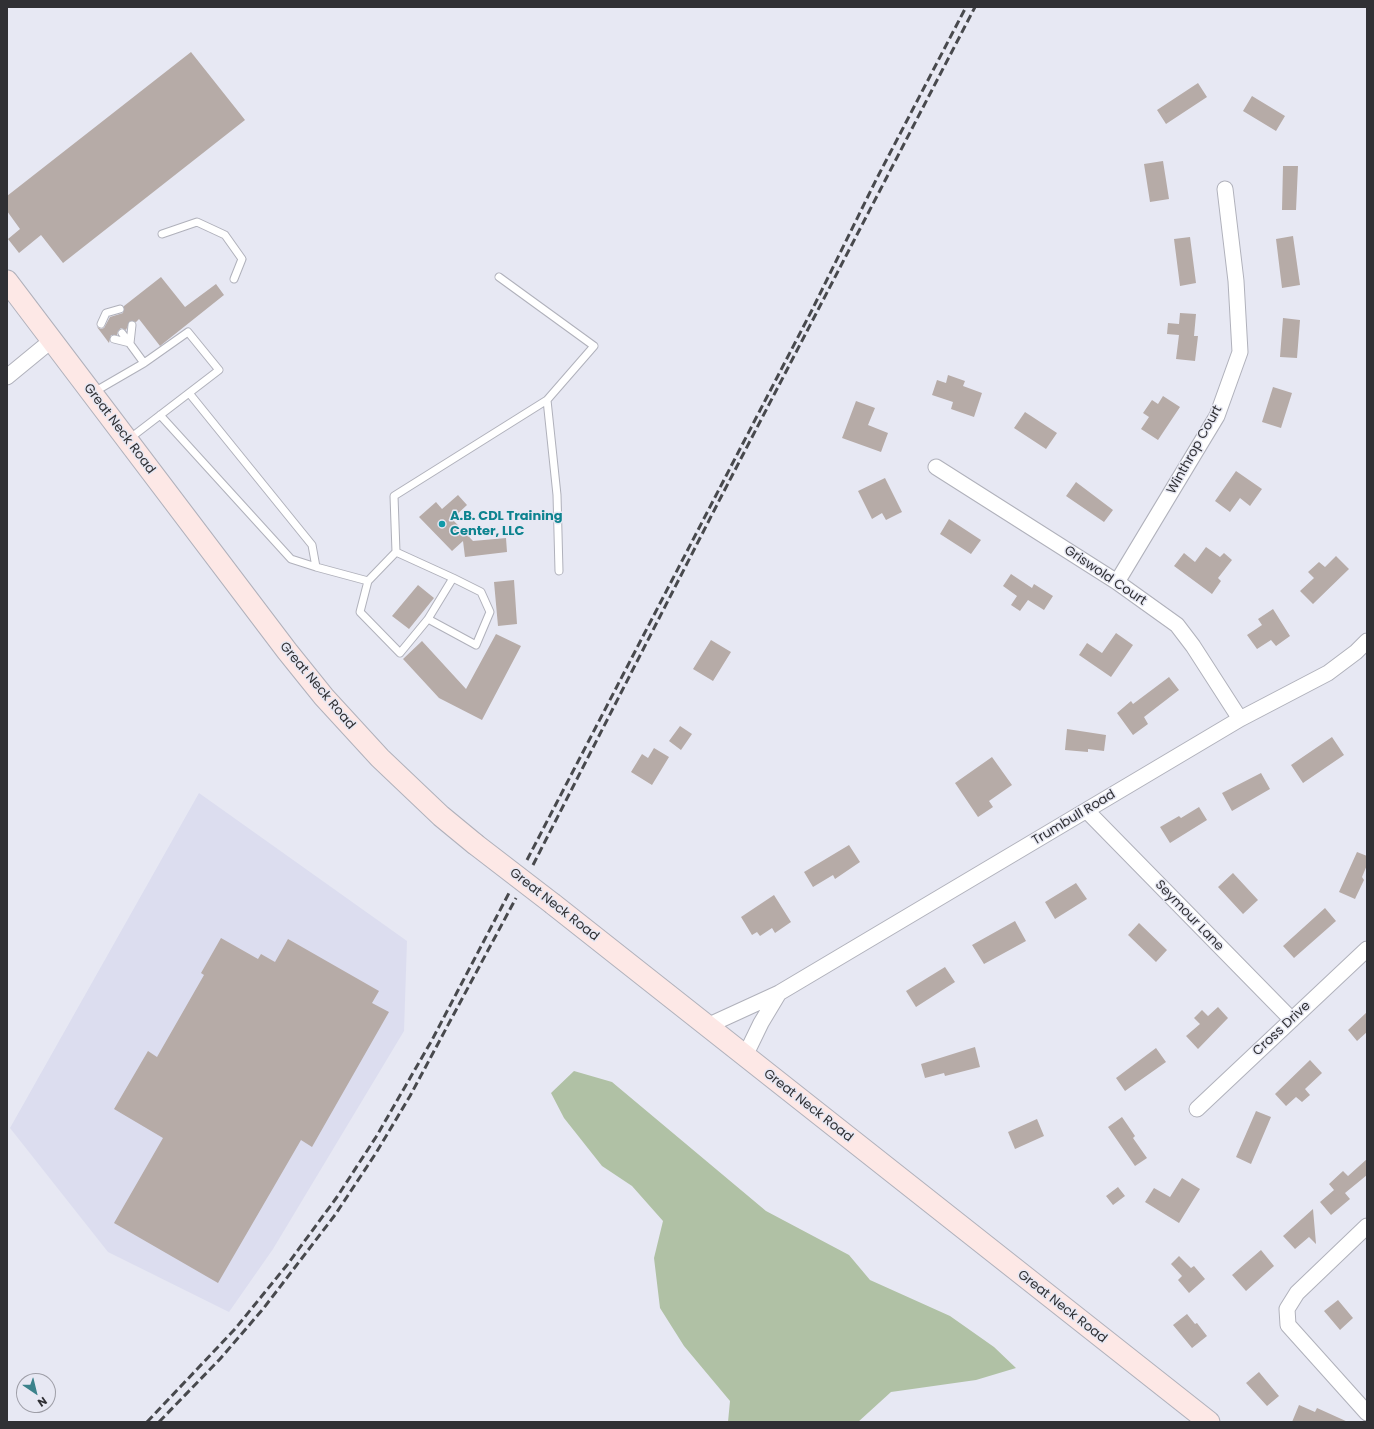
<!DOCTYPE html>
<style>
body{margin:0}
#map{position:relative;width:1374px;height:1429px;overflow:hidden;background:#e7e8f3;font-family:Poppins,sans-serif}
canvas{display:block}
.frame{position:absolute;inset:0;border:8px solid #303034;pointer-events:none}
.north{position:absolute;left:16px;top:1373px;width:40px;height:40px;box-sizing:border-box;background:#e7e8f3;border:1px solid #9e9ea7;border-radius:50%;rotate:145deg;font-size:11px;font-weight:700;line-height:16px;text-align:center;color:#303034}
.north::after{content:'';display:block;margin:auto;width:14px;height:18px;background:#3b828b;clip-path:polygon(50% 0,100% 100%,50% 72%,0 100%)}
</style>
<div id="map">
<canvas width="1374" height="1429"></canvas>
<div class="frame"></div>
<div class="north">N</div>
</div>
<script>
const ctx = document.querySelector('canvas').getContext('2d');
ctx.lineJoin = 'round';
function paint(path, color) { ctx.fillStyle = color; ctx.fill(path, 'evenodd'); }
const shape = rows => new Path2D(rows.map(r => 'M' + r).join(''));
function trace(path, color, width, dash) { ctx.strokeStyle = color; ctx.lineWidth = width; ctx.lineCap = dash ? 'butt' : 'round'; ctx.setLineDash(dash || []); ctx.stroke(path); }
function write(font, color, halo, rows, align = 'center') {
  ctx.font = font + ' Poppins,sans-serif'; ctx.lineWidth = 3; ctx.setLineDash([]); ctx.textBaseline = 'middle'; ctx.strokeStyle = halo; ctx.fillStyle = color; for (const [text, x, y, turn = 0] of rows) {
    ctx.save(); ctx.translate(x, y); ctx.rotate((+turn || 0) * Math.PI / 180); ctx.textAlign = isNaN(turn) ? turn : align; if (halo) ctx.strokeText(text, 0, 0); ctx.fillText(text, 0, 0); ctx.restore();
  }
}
const built = shape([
 [199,793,407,941,404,1031,273,1249,229,1312,108,1252,10,1128]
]);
const green = shape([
 [574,1071,612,1082,766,1211,849,1255,870,1280,950,1316,994,1347,1016,1368,976,1380,891,1392,858,1422,728,1422,730,1401,684,1346,660,1308,654,1258,663,1221,632,1186,602,1166,564,1118,551,1093]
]);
const building = shape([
 [191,52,245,120,63,263,41,235,19,253,8,239,20,229,7,211,7,196],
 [1198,83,1207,97,1166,124,1157,110],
 [1252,96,1285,116,1276,131,1243,111],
 [1163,161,1169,199,1150,202,1144,164],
 [1283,166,1298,166,1296,210,1282,210],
 [1293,236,1300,285,1282,288,1276,239],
 [1190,237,1196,283,1180,286,1174,239],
 [161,277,185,307,216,284,224,295,160,346,139,319,136,322,130,321,126,330,121,328,118,331,117,335,111,335,109,343,97,327,101,329,104,328,110,317,123,313,124,306],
 [1180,313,1196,314,1194,336,1198,336,1195,361,1176,359,1179,335,1167,334,1168,323,1179,324],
 [1283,318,1300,320,1297,358,1280,357],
 [948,375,965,381,963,386,982,393,974,417,951,409,953,402,932,395,937,380,946,383],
 [1273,387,1292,393,1281,428,1262,422],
 [1163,396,1180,407,1158,440,1141,429,1149,417,1143,413,1152,400,1158,404],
 [856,401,875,408,868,425,888,433,881,452,842,438],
 [1025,412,1057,433,1046,449,1014,428],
 [1236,471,1262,489,1250,506,1240,498,1230,512,1215,501],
 [885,478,902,512,886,520,882,513,872,519,858,491],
 [1076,482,1113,510,1104,522,1066,496],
 [458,495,467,505,452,519,473,541,506,538,507,552,465,557,463,541,452,551,419,517,436,502,442,509],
 [949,519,981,540,971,554,940,534],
 [1206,547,1220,557,1224,553,1232,560,1218,578,1221,581,1212,594,1174,566,1184,553,1195,562],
 [1336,556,1349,569,1313,604,1300,591,1314,578,1308,572,1319,562,1325,567],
 [1011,574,1032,588,1034,584,1053,596,1044,610,1028,600,1020,611,1011,605,1017,596,1003,586],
 [514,580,517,624,498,626,494,582],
 [418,585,434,598,409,629,392,616],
 [1273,609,1290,636,1276,646,1271,640,1257,649,1247,635,1262,625,1258,619],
 [1116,633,1133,645,1111,677,1079,655,1087,643,1102,653],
 [496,634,521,646,482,720,439,698,403,659,422,641,466,689],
 [711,640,731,652,713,681,693,669],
 [1169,677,1179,690,1144,717,1148,724,1133,735,1117,713,1131,701,1133,704],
 [680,726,692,734,681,750,669,741],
 [1067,729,1106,735,1104,751,1088,749,1088,752,1065,750],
 [1332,737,1344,755,1303,783,1291,765],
 [654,748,669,757,652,785,631,772,642,754,648,758],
 [992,757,1012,785,989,801,993,807,978,817,955,783],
 [1261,773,1270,789,1232,811,1222,793],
 [1199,807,1207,820,1170,843,1160,827,1179,816,1181,818],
 [849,845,860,862,835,879,833,875,813,887,804,872],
 [1357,852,1367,856,1367,865,1362,877,1364,880,1355,899,1339,892],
 [1233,873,1258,900,1243,914,1218,887],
 [1076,883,1087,899,1055,919,1045,902],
 [774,895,791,922,775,933,772,928,760,936,757,932,752,935,741,917],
 [1325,908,1336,921,1294,958,1283,946],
 [1015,921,1026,941,984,964,972,945],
 [1139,923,1167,950,1156,962,1128,935],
 [221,938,258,959,261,954,275,962,288,939,379,991,372,1003,389,1012,312,1147,301,1140,218,1283,114,1223,163,1138,114,1109,148,1051,157,1057,204,975,201,973],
 [945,967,955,982,916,1007,906,991],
 [1218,1007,1228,1018,1198,1049,1186,1036,1200,1024,1194,1018,1202,1010,1208,1016],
 [1367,1012,1367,1032,1357,1041,1348,1030],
 [975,1047,980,1067,945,1076,944,1073,925,1078,921,1064],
 [1156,1048,1166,1062,1125,1091,1116,1078],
 [1310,1060,1322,1073,1305,1089,1310,1095,1302,1102,1296,1097,1286,1106,1275,1094],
 [1256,1111,1271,1117,1251,1164,1236,1157],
 [1122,1117,1135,1136,1133,1138,1147,1158,1135,1166,1108,1127],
 [1037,1119,1044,1136,1015,1149,1008,1132],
 [1367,1159,1367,1175,1345,1193,1350,1199,1331,1215,1320,1202,1334,1190,1329,1184,1343,1171,1348,1176],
 [1182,1178,1200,1189,1179,1223,1145,1202,1154,1188,1170,1197],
 [1118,1187,1125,1196,1113,1205,1106,1196],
 [1313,1209,1316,1244,1309,1237,1295,1249,1283,1236],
 [1261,1250,1274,1266,1246,1291,1232,1275],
 [1179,1256,1191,1268,1194,1266,1205,1279,1189,1293,1178,1280,1182,1276,1171,1264],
 [1338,1300,1353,1318,1340,1330,1324,1311],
 [1187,1314,1195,1324,1197,1323,1207,1336,1192,1348,1173,1325],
 [1259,1372,1279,1396,1267,1406,1246,1383],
 [1299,1405,1315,1412,1317,1408,1348,1422,1292,1422]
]);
const service = shape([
 [162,234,197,222,225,235,242,259,234,279],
 [101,324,106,313,120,309],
 [114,339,130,343,132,325],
 [94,392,144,363,122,333],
 [189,393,312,545,316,567,368,581,396,552,453,578,481,592,490,612,476,645,428,619,453,578],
 [547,400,557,495,559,571],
 [160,415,291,559,316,567],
 [129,439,219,370,188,332,144,363],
 [396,552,394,496,547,400,594,346,499,277],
 [368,581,360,612,400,653,428,619]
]);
const minor = shape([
 [7,377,52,340],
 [936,467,1117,582,1177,625,1193,646,1240,719],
 [1117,582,1217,416,1240,352,1236,281,1225,189],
 [1087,811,1292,1020],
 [707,1026,779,993,1240,719,1328,673,1356,652,1367,641],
 [745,1056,761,1023,779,993],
 [1197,1109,1367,949],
 [1367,1226,1297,1293,1287,1309,1288,1325,1367,1413]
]);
const secondary = shape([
 [7,281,287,651,324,697,380,758,441,816,475,844],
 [553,904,1209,1422]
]);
const rail = shape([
 [527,860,812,310,876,180,966,7],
 [533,865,721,497,975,7],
 [147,1422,235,1329,287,1265,337,1197,376,1137,432,1040,509,893],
 [159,1422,220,1359,263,1309,335,1215,376,1153,410,1096,516,898]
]);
const secondaryBridge = shape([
 [475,844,553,904]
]);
const markers = [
 [442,524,4,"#0f9aa8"]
];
const streetNames = [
 ["Great Neck Road",119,429,53],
 ["Winthrop Court",1195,450,-61],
 ["Griswold Court",1105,576,34],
 ["Great Neck Road",317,686,50],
 ["Trumbull Road",1074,818,-31],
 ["Great Neck Road",554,905,38],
 ["Seymour Lane",1189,916,46],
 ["Cross Drive",1282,1029,-43],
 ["Great Neck Road",808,1106,38],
 ["Great Neck Road",1062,1307,38]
];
const cultureNames = [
 ["A.B. CDL Training",450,517],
 ["Center, LLC",450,532]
];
paint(built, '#dcddef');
paint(green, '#b0c1a5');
paint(building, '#b6aba7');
trace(service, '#b0b1bb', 9);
trace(minor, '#b0b1bb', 17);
trace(secondary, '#b0b1bb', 23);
trace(service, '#fff', 7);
trace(minor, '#fff', 15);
trace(secondary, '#fde8e6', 21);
trace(rail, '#48494d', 3, [8, 4]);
trace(secondaryBridge, '#b0b1bb', 23, []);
trace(secondaryBridge, '#fde8e6', 21);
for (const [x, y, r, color] of markers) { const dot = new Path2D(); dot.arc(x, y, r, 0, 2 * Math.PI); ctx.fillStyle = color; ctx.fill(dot); trace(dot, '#e7e8f3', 1.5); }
write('13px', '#303034', '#e7e8f3', streetNames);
write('bold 13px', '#0d838f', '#e7e8f3', cultureNames, 'left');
</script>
